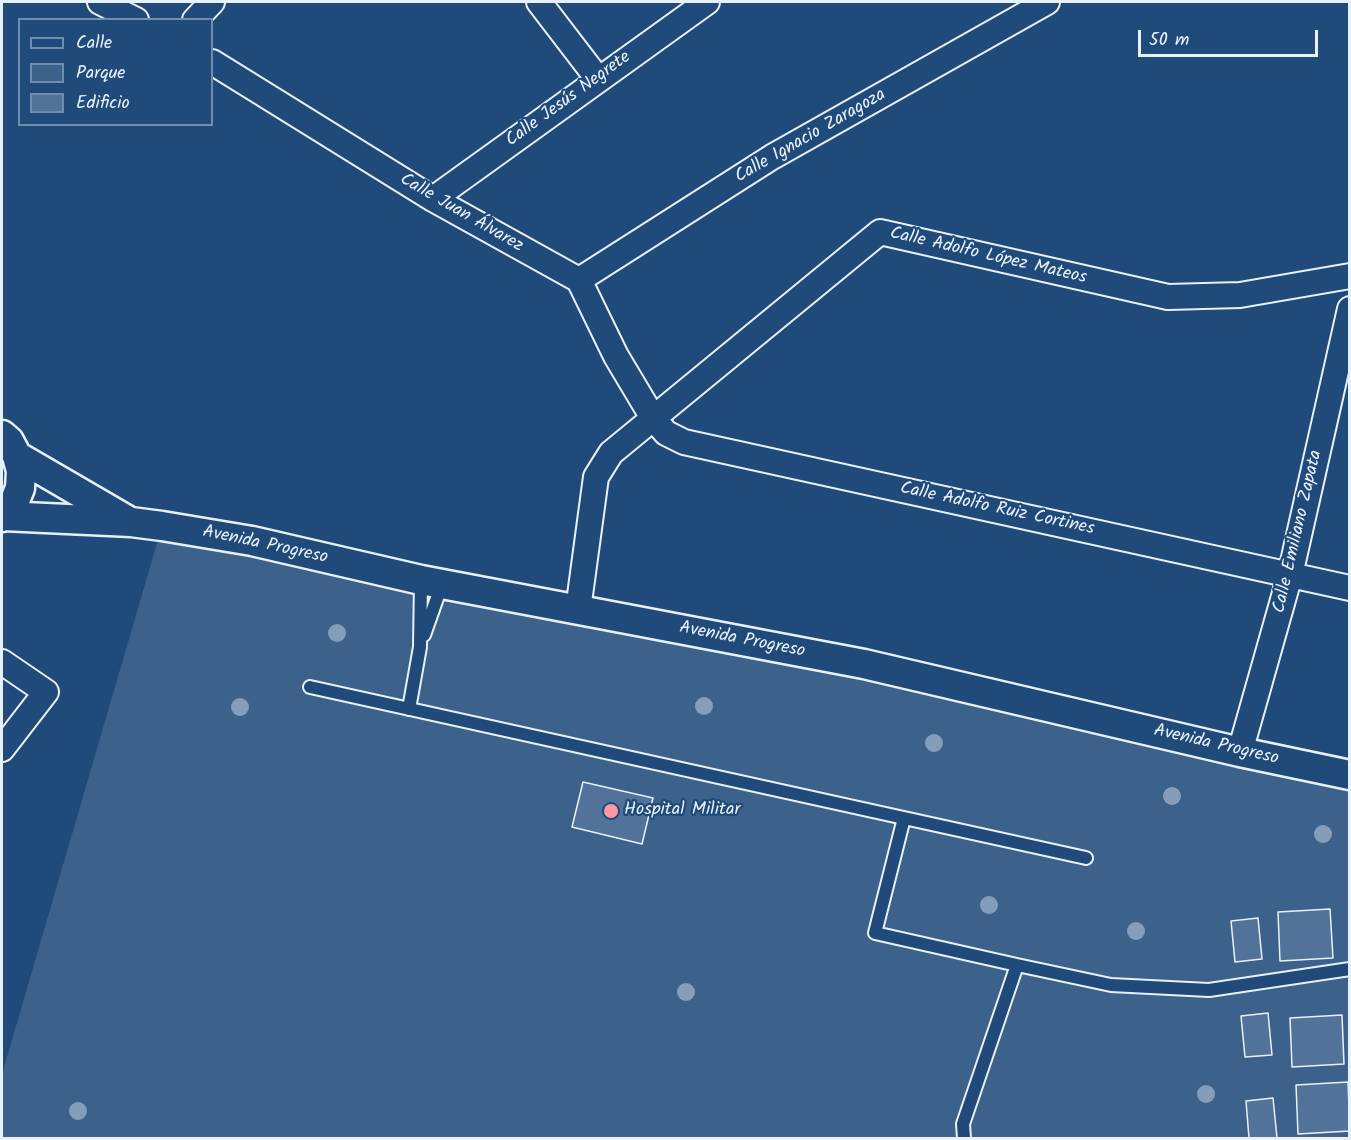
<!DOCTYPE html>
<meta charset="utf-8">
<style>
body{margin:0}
#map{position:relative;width:1351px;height:1140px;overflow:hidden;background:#1f4a7a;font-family:Kalam,sans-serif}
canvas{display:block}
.frame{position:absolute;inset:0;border:3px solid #e8f1f8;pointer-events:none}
.legend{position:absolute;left:18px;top:18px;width:195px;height:108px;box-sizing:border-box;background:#1f4a7a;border:2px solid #6f8dac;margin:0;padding:8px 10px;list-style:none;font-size:18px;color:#e8f1f8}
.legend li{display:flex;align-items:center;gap:12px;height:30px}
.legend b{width:30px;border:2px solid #6f8dac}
.scale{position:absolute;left:1138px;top:30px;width:180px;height:27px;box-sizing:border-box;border:3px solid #e8f1f8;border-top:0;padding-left:8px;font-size:18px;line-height:21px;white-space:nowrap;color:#e8f1f8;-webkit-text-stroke:4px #1f4a7a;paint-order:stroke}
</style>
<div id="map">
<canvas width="1351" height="1140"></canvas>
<div class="frame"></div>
<ul class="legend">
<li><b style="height:8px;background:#1f4a7a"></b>Calle</li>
<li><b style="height:16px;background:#3c628c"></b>Parque</li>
<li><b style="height:16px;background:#517399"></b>Edificio</li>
</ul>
<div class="scale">50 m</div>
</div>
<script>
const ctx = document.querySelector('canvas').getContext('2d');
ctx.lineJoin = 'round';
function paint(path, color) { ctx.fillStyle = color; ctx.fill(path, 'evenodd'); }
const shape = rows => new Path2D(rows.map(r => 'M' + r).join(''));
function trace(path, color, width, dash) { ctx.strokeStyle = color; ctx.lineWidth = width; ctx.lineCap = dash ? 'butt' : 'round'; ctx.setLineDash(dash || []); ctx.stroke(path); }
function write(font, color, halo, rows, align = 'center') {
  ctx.font = font + ' Kalam,sans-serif'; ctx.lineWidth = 4.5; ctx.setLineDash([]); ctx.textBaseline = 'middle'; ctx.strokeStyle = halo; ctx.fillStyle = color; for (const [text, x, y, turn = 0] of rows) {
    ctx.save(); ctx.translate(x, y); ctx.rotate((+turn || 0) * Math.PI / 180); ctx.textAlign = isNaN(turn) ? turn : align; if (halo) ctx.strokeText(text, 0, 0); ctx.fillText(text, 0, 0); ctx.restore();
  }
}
const green = shape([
 [162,526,1349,776,1349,1138,2,1138,2,1074]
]);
const building = shape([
 [583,782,653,798,642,844,572,827,583,782],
 [1330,909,1333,958,1280,961,1278,912,1330,909],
 [1258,918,1262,959,1235,962,1231,921,1258,918],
 [1268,1013,1272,1055,1245,1057,1241,1016,1268,1013],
 [1342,1015,1344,1064,1292,1067,1290,1018,1342,1015],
 [1348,1082,1350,1131,1298,1134,1296,1085,1348,1082],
 [1273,1098,1277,1138,1249,1138,1246,1101,1273,1098]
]);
const service = shape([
 [424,635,442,584],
 [310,687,904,818,875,933,1017,965],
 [409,709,420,647,421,580],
 [904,818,1086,858],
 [964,1138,963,1124,1017,965,1111,985,1209,990,1350,969]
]);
const minor = shape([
 [100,2,136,20],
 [539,2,598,79],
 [195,20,212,2],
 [212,62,433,199,579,280,616,356,653,418,666,433,684,442,1350,588],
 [433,199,707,2],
 [579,280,772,157,1047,2],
 [578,610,596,477,611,453,880,232,1168,297,1240,295,1350,276],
 [2,662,46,692,2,749],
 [1240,752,1290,575,1350,309]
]);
const tertiary = shape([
 [2,435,9,441,17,456,21,471,20,488,14,503,2,517],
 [17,456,127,520],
 [3,516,131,522,162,526,252,541,421,580,864,664,1240,752,1350,775]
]);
const trees = [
 [337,633],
 [704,706],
 [240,707],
 [934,743],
 [1172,796],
 [1323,834],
 [989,905],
 [1136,931],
 [686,992],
 [1206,1094],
 [78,1111]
];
const markers = [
 [611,811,8,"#ff9aa2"]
];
const streetNames = [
 ["Calle Jesús Negrete",569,100,-36],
 ["Calle Ignacio Zaragoza",811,137,-30],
 ["Calle Juan Álvarez",461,214,30],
 ["Calle Adolfo López Mateos",988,257,13],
 ["Calle Adolfo Ruiz Cortines",997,510,12],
 ["Calle Emiliano Zapata",1299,532,-77],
 ["Avenida Progreso",265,546,12],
 ["Avenida Progreso",742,641,11],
 ["Avenida Progreso",1216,746,13]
];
const poiNames = [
 ["Hospital Militar",624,811]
];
paint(green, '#3c628c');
paint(building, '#517399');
trace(building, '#e8f1f8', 1.5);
trace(service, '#e8f1f8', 16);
trace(minor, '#e8f1f8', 28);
trace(tertiary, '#e8f1f8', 33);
trace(service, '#1f4a7a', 12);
trace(minor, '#1f4a7a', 24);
trace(tertiary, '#1f4a7a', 28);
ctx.fillStyle = '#849eb9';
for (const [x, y] of trees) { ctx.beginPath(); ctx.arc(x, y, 9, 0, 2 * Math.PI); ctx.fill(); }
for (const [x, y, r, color] of markers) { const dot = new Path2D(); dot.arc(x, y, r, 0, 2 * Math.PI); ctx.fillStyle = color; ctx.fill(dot); trace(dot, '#1f4a7a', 2); }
write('18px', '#e8f1f8', '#1f4a7a', streetNames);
write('18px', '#e8f1f8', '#1f4a7a', poiNames, 'left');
</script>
